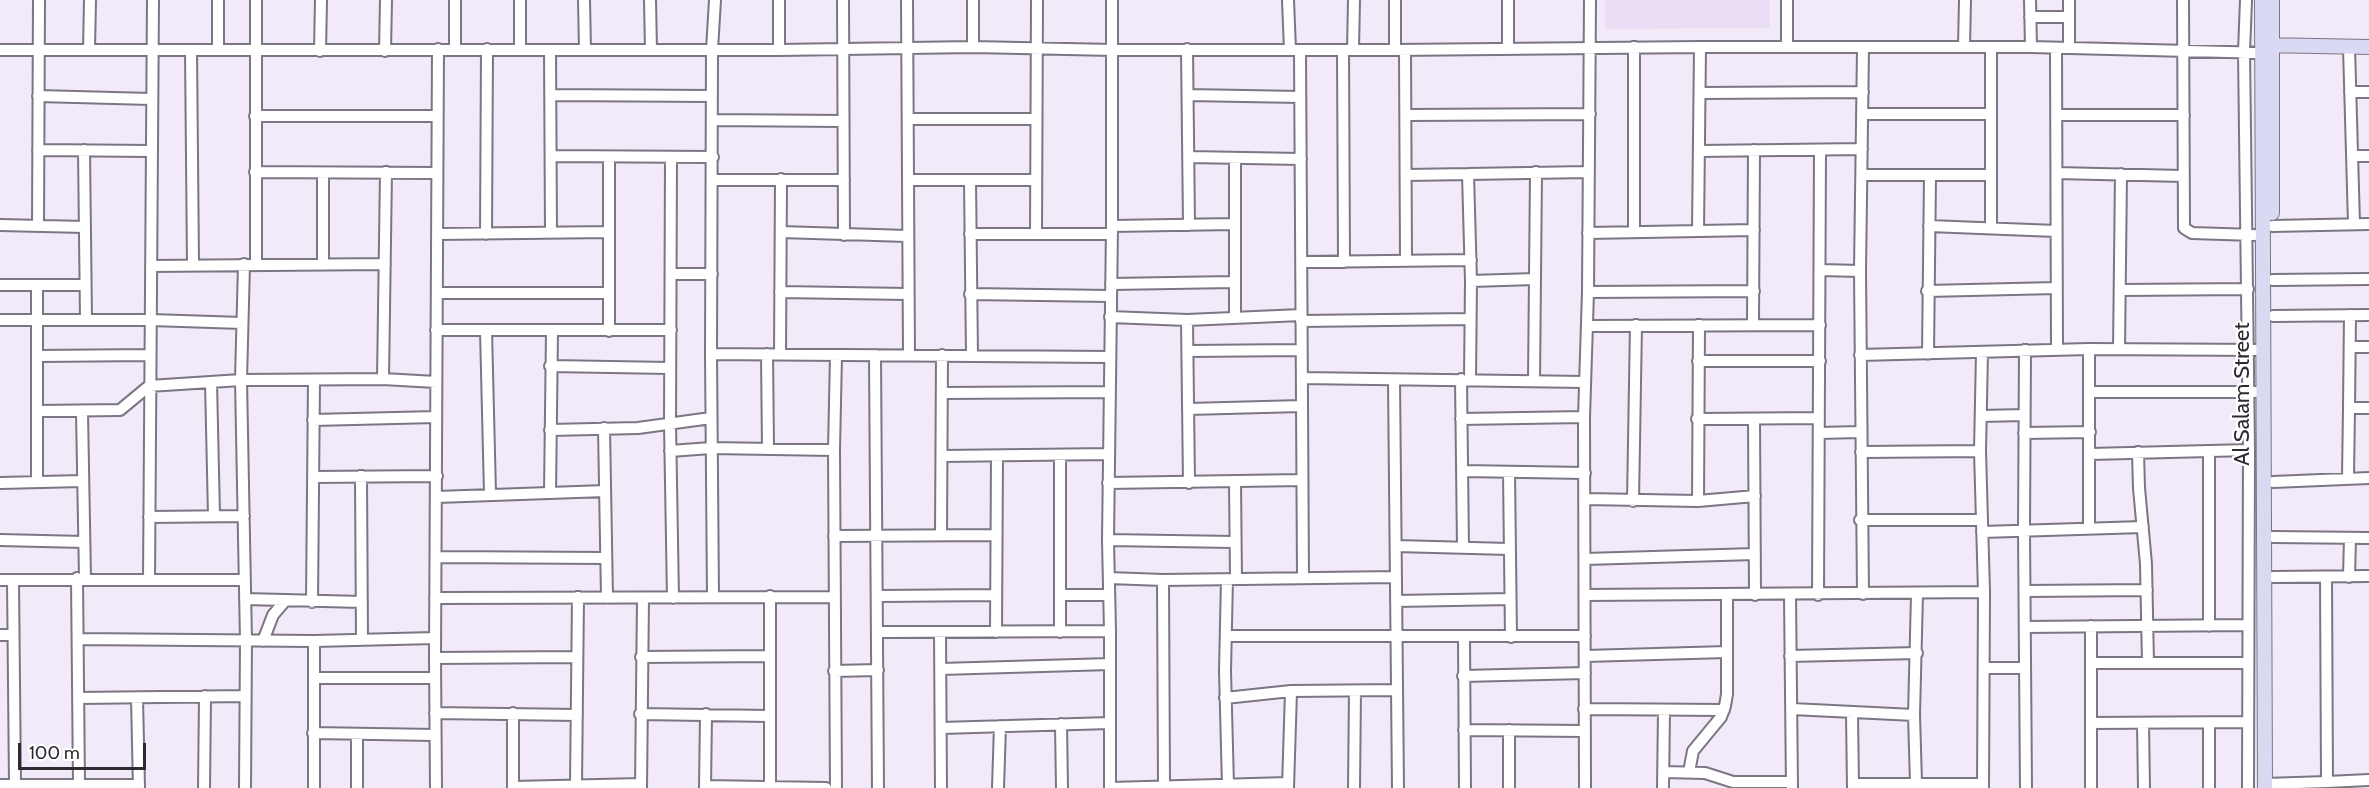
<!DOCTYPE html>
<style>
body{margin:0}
#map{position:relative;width:2369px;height:788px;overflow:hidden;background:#f2e9f9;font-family:Cabin,sans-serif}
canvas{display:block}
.scale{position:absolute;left:18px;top:743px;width:128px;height:27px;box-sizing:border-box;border:3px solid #2d2a30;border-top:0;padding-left:8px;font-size:18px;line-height:21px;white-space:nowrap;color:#2d2a30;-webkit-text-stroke:4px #fff;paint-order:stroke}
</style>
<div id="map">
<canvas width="2369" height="788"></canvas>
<div class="scale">100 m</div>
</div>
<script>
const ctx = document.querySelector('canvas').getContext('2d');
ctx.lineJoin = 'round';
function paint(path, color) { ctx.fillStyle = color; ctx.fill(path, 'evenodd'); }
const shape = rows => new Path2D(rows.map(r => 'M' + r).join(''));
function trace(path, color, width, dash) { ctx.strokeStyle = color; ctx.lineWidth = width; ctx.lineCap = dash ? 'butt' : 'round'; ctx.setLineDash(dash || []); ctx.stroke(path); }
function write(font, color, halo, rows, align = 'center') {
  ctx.font = font + ' Cabin,sans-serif'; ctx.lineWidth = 4.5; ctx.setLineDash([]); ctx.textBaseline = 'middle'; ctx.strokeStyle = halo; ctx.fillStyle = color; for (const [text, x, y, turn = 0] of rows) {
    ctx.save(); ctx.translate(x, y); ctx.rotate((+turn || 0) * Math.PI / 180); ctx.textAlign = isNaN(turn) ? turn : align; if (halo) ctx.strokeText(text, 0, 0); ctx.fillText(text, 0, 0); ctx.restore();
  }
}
const built = shape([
 [1605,0,1770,0,1770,28,1605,29]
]);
const street = shape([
 [218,0,218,50],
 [520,0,520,49],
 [584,0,585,50],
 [650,0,651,50],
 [715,0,712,50,711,354,1109,357],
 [779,0,779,50],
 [843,0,844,235],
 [907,0,909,355],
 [973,0,973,47],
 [1288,0,1290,50],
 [1395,0,1395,50],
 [1508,0,1508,49],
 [2030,0,2031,47],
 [2183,0,2184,228,2192,233,2254,235],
 [2246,0,2244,52,2249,450,2248,788],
 [2030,17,2069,17],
 [1634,47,1634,231],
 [1787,47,1787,0],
 [1964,47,1965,0],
 [2349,47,2354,224],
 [2056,48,2057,350],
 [2069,48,2069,0],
 [455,49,455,0],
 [1187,49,1189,225],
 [0,50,779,50,973,47,1113,50,1395,50,1700,47,2031,47,2267,53],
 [89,50,90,0],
 [191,50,193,264],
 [550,50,551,232],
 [1300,50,1303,578],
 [1343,50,1344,262],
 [1353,50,1354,0],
 [1405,50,1406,260],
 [320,51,321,0],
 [385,51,386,0],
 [2350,92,2369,92],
 [1700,93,1863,92],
 [551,95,712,96],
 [1188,95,1300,97],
 [38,96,151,99],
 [1863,114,1991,114],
 [1406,115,1590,114],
 [2057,115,2184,115],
 [255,116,436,116],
 [909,119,1035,119],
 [712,120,843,121],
 [38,150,151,151],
 [84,150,86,320],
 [1700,151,1862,149],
 [551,156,713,157],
 [2352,156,2369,156],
 [1189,157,1301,159],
 [609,158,609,331],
 [671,158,670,424,673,598],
 [1235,158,1235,318],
 [255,172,436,173],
 [2057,173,2183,176],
 [1407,175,1468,174],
 [1862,175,1991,175],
 [713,180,844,180],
 [908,180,1035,180],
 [970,180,972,356],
 [0,225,85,227],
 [38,226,39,0],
 [1112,226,1234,224],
 [1929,226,2056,231],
 [2272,226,2369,224],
 [1991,228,1991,48],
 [1698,231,1700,47],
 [781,232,907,236],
 [1588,233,1754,230],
 [437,234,608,232],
 [486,234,487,49],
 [970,234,1112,234],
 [1036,234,1037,0],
 [1302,262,1471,260],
 [244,264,241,380,246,641,245,788],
 [256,264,256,0],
 [323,265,323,173],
 [151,266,385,264],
 [1821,270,1860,271],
 [671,274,712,274],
 [2272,280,2369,279],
 [1471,281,1535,279],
 [1111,284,1233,282],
 [0,285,85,285],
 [37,285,37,411,120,410,149,386,241,380,383,379,436,382],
 [2121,290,2248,289],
 [1927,291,2056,288],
 [780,292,908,294],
 [1588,292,1754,291],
 [437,293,608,293],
 [970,294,1110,296],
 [2350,315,2349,408,2369,408],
 [2273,316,2369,315],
 [1110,317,1187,320,1301,315],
 [0,320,151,320,242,323],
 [1187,320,1189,483],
 [1301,321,1470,319],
 [1753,325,1754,150],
 [1587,326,1820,325],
 [436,330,671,330],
 [486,330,490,494],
 [2350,347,2369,347],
 [2119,349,2121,174],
 [2025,350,2024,531,2026,788],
 [1188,351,1301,350],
 [1982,352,1980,451,1984,592,1983,788],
 [711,354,713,597],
 [767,354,768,449],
 [780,354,781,179],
 [1928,354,1930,176],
 [875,355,878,788],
 [1860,355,2089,349,2263,350],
 [37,356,149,355],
 [1698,361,1820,361],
 [550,366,670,368],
 [1302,378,1585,382],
 [383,379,386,172],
 [1461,379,1463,548],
 [1470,379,1471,281,1468,174,1588,172],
 [1394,380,1398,788],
 [1534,381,1536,172],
 [211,382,214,516],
 [2090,392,2255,392],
 [942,393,1109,392],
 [1188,409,1302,406],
 [37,411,37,481],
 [82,412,85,578],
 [1981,416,2024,415],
 [1461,419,1584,417],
 [1697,419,1819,418],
 [1754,419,1755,595],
 [313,420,436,417],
 [604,428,607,598],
 [550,430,638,428,711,418],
 [1819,433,1860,432],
 [2024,433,2090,432],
 [670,451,711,448,834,450],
 [2209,451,2209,626],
 [1861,452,1980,451],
 [2138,452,2139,488,2146,564,2148,663],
 [2090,454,2249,450],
 [1060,455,1060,632],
 [942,456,1109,454],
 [1463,471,1585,473],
 [1509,472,1511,637],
 [361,476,362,640],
 [314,477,437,476],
 [2348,477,2349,408],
 [1235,482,1236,579],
 [2273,482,2369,478],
 [0,483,82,481],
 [1108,483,1302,480],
 [550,493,552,331],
 [437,497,605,491],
 [1585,499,1698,501,1755,496],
 [1633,501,1636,325],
 [1698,501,1699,325],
 [149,517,244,516],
 [1860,520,1981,520],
 [2089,527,2089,349],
 [1982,532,2143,527],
 [941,535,942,355],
 [834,536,996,535],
 [2273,537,2369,538],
 [0,540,84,542],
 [1108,540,1234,542],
 [1396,546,1509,549],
 [436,557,606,558],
 [1585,559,1755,554],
 [2273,577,2369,576],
 [2326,577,2327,782,2369,780],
 [2349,577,2350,538],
 [77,578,79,786],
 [1109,578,1163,580,1396,577],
 [149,579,153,0],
 [1227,579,1225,671,1228,786],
 [0,580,245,580],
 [13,580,15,786],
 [1163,580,1164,786],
 [2025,591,2147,590],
 [1863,594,1860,271,1863,48],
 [1060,595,1109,595],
 [1585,595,1984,592],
 [1790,595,1792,788],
 [1818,595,1820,150],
 [770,596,770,787],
 [878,596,996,595],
 [435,598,834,597],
 [245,599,362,602],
 [1396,601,1510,599],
 [312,602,314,380],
 [2025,627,2247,625],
 [878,632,1110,631],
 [940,632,941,788],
 [996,632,997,456],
 [0,635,13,635],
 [1226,636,1585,636],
 [1464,637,1465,788],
 [78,639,314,641,435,638],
 [263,641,273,615,285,601],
 [1585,656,1727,652],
 [1790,656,1917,653],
 [641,657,769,656],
 [435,658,577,657],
 [2091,663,2248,663],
 [1984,668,2025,668],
 [941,669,1110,664],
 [834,671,878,670],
 [1463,676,1585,673],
 [314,678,435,678],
 [78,698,245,696],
 [137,698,139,788],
 [1225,698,1291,691,1396,690],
 [1584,709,1724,710],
 [1792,709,1914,715],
 [435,713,577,715],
 [1852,713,1853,788],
 [640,714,769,716],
 [2091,723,2091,626],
 [2143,723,2144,788],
 [1061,724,1062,788],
 [941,728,1110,723],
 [1464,730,1585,731],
 [313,733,435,735],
 [1664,772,1705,773,1733,782,1792,782],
 [1689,772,1693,751,1721,717,1725,706,1727,694,1727,596],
 [1916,783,1914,715,1917,594],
 [1853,784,1983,784],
 [2265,784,2327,782],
 [0,785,139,785],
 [576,785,578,597],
 [705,786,826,788],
 [513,787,641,784],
 [204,788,205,696],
 [314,788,314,641],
 [357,788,357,734],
 [436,788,435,658,438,49],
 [513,788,513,713],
 [641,788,643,598],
 [705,788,706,714],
 [836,788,834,450,836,355],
 [998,788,1000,726],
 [1110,788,1110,631,1108,540,1112,226,1112,0],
 [1110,788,1288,783],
 [1288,788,1291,691],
 [1354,788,1355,691],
 [1509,788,1509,730],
 [1585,788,1584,417,1588,292,1590,0],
 [1663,788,1664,711],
 [2091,788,2091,723,2248,722],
 [2209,788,2209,723]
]);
const secondary = shape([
 [2262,0,2265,788],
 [2264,45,2369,47],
 [2272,213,2272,0]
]);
const streetNames = [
 ["Al Salam Street",2243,394,-90]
];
paint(built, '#eadef5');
trace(street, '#7c7583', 14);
trace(secondary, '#7c7583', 16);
trace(street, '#fff', 10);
trace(secondary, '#dad9f4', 14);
write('22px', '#2d2a30', '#fff', streetNames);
</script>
